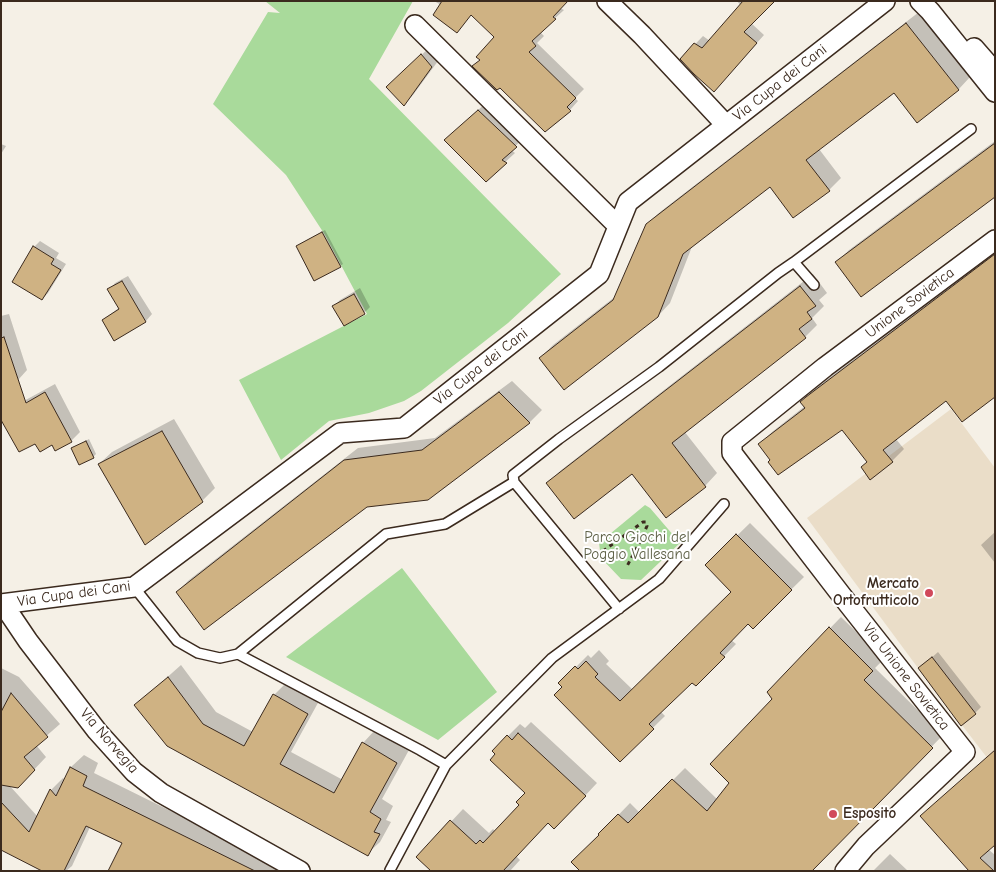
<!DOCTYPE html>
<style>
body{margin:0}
#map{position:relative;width:996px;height:872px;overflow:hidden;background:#f5f0e6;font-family:"Comic Neue",sans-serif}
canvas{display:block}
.frame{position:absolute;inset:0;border:2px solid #3b2a1e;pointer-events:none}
</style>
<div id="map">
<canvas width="996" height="872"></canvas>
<div class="frame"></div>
</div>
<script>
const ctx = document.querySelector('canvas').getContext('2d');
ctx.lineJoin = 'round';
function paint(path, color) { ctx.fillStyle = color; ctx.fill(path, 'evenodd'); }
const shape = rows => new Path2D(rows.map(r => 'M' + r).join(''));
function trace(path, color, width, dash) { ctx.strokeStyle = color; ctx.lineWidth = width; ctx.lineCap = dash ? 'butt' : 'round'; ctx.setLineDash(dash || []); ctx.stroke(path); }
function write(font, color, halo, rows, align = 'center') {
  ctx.font = font + ' "Comic Neue",sans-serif'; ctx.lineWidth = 4; ctx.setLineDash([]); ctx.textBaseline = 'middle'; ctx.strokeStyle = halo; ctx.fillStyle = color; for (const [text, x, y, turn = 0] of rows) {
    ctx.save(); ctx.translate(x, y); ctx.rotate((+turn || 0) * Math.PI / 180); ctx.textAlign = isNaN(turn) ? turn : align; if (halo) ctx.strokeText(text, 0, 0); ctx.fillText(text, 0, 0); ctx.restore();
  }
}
const built = shape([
 [951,409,995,468,995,768,918,668,807,518]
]);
const green = shape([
 [265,1,413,1,369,79,561,274,508,323,421,391,404,401,369,413,329,421,281,460,239,380,367,314,325,235,286,175,213,104,268,12,280,13],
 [645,505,650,508,680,543,641,580,621,579,601,558,599,543],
 [402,568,497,692,438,740,286,657]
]);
const shadow = shape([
 [434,1,567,1,560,8,564,10,540,32,544,36,537,43,584,89,575,98,578,101,570,110,481,59,496,36,472,14,457,31,441,5],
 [737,1,773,1,751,23,764,35,722,82,681,59,703,36,710,41,741,6],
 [919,12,970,77,958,90,894,91,819,149,841,178,829,190,770,185,693,244,670,303,658,316,540,358,553,345,616,296,647,224,660,212],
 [431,46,441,57,413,95,404,104,397,78],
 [488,101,525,137,511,150,515,153,486,180,455,131],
 [995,141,995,195,837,262,849,250],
 [1,144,6,146,1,154],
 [325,230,343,264,340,266,300,244],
 [40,241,59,253,56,258,66,264,48,293,42,299,34,247],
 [995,253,995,395,946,400,896,439,904,449,892,461,868,461,842,429,772,459,760,444,772,432,805,406,801,402,813,390],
 [813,274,827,293,819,300,824,306,812,318,817,325,805,337,684,431,717,473,705,486,666,516,632,473,548,484,560,471],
 [128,276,152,314,146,321,115,339,103,320,120,307,109,290,115,283],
 [360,288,370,307,364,313,344,324,334,306,340,300],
 [9,314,27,370,18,380,1,385,1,316],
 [512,381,542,410,530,422,428,498,367,505,177,592,189,580,358,448,435,438],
 [55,384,80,432,71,441,11,408],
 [174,419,215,488,202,501,145,543,99,464,112,452],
 [89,439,96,454,93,457,73,448],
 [750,523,804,577,753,627,748,622,731,640,736,644,696,685,692,681,661,712,665,716,620,760,560,683,588,655,591,658,599,650,609,661,606,664,633,690,733,592,707,565],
 [995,532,995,563,981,545],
 [841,617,884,659,875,668,943,735,811,871,600,834,630,803,640,813,685,768,718,800,731,782,774,699,768,692],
 [938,652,981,707,975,713,920,668],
 [181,665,216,712,253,732,274,695,286,683,319,701,291,752,343,780,363,743,375,730,409,750,382,799,393,806,386,820,391,822,380,842,367,854,136,705],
 [1,668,19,677,60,724,36,745,46,757,30,774,9,785,38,817,51,790,63,778,65,780,71,767,84,755,98,763,94,773,292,871,110,871,124,843,90,827,72,866,66,871,45,871,1,849],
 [531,722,597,783,567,815,548,822,516,856,520,860,510,871,433,871,418,857,463,809,489,833,493,829,496,832,521,805,527,793,508,736,520,724,525,728],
 [995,751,988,849,995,855,995,871,968,871],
 [890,854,908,871,873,871]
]);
const building = shape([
 [442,1,568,1,553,17,556,19,532,41,536,46,529,52,576,98,567,107,571,111,545,132,500,88,497,90,472,66,480,60,476,57,494,37,471,15,457,33,433,15,442,1],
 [743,1,775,1,744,32,757,43,714,92,694,74,680,59,694,43,702,48,743,1],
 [906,23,959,90,917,123,894,93,806,160,830,191,793,218,770,187,683,254,658,317,564,390,539,358,613,300,646,224,906,23],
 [421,54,432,67,404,106,386,87,421,54],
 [478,110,517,147,502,160,507,163,486,182,444,140,478,110],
 [995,143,995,197,861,297,835,262,995,143],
 [322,232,341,267,314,281,296,246,322,232],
 [33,246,54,259,51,264,61,270,42,300,12,282,33,246],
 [995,254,995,397,962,422,946,401,883,450,893,462,870,480,861,467,867,462,842,430,778,475,768,462,770,460,758,444,805,408,800,402,806,397,995,254],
 [122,281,146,322,114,341,102,320,119,309,107,289,122,281],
 [800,286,816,306,807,312,812,319,799,329,806,338,672,443,706,487,666,518,632,474,574,519,546,483,800,286],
 [354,294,365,314,344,326,332,306,354,294],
 [4,337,26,403,45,392,72,442,55,451,52,445,40,452,35,444,19,452,1,420,1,338,4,337],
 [499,392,530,423,428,500,367,507,204,630,176,592,344,460,422,450,499,392],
 [162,431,203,502,145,545,98,464,162,431],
 [86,441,94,458,79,465,71,448,86,441],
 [736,534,792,590,753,629,748,624,720,653,725,657,696,686,692,683,649,724,654,729,620,762,554,695,562,687,558,683,575,666,578,669,586,661,598,674,595,677,620,701,731,592,705,565,736,534],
 [829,627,873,671,864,680,933,748,812,871,580,871,571,862,599,835,598,834,618,814,628,823,672,779,707,811,729,783,710,764,772,699,767,692,829,627],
 [932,657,976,714,961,726,918,668,932,657],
 [168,677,203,724,244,746,273,694,308,714,280,764,334,793,362,742,397,763,370,812,381,819,374,832,380,834,368,856,167,746,134,705,168,677],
 [11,693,48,737,24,757,35,770,18,788,1,785,1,712,11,693],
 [518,733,586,796,554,829,548,823,503,871,431,871,416,857,450,820,476,844,480,840,483,843,519,805,516,802,525,793,490,760,495,754,492,751,507,735,512,740,518,733],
 [995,750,995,845,980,858,994,871,969,871,920,816,995,750],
 [70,767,87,776,83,786,255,871,108,871,122,843,86,826,64,871,42,871,1,850,1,802,29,832,50,789,56,796,70,767]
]);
const path = shape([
 [603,551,643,522,646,522,647,526,641,540,626,568]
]);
const service = shape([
 [794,262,971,129],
 [134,587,177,641,198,653,220,658,238,654,420,750,446,765],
 [619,609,514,482,513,475,559,439,659,367,778,273,794,262,814,285],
 [238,654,386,534,445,524,514,482],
 [390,870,446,765,552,658,659,579,724,504]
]);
const minor = shape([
 [607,1,642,35,726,125],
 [920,1,930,11,995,92],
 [415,25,618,226],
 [974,48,995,72],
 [1,604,134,587,340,433,404,428,599,274,628,202,885,1],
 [3,604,28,641,97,731,134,772,161,793,300,871],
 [845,871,866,846,965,752,842,596,755,483,732,453,732,442,825,367,995,240]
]);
const markers = [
 [929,593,5,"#d1495b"],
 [833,814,5,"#d1495b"]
];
const streetNames = [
 ["Via Cupa dei Cani",780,83,-38],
 ["Unione Sovietica",910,303,-37],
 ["Via Cupa dei Cani",481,367,-38],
 ["Via Cupa dei Cani",74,594,-8],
 ["Via Unione Sovietica",906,677,52],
 ["Via Norvegia",109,741,49]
];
const parkNames = [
 ["Parco Giochi del",637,538],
 ["Poggio Vallesana",637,555]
];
const poiNames = [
 ["Mercato",919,584],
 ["Ortofrutticolo",919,601],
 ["Esposito",843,814,"left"]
];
paint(built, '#eaddc8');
paint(green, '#a9da9b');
paint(shadow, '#0003');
paint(building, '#cfb283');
trace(building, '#3b2a1e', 1);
trace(service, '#3b2a1e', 12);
trace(minor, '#3b2a1e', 22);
trace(path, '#3b2a1e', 3, [4, 4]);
trace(service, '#fff', 9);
trace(minor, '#fff', 19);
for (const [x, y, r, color] of markers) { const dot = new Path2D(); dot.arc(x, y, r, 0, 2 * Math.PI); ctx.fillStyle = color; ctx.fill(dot); trace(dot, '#fff', 2); }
write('15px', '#3b2a1e', '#fff', streetNames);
write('15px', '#5c5f44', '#fff', parkNames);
write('bold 15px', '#3b2a1e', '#fff', poiNames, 'right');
</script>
